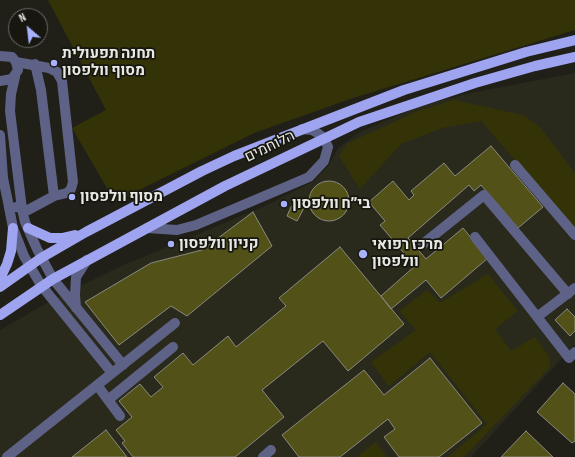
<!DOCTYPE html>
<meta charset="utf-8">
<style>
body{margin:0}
#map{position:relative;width:575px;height:457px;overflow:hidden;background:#202019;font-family:"Sofia Sans Condensed",sans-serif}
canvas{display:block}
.north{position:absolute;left:8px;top:8px;width:40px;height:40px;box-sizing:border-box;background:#171710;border:1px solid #6b6b65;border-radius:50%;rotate:332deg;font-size:11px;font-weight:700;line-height:16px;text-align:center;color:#e8e9e4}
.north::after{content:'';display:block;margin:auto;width:14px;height:18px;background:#a9b0fc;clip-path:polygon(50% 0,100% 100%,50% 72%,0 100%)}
</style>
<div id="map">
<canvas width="575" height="457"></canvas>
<div class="north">N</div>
</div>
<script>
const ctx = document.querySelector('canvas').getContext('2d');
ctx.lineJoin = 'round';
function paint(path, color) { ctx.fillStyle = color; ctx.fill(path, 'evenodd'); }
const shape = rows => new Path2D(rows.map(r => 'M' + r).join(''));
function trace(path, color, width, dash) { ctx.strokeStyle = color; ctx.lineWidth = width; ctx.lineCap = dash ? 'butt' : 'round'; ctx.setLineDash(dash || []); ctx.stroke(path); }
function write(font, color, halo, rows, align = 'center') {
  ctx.font = font + ' "Sofia Sans Condensed",Heebo,sans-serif'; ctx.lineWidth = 3.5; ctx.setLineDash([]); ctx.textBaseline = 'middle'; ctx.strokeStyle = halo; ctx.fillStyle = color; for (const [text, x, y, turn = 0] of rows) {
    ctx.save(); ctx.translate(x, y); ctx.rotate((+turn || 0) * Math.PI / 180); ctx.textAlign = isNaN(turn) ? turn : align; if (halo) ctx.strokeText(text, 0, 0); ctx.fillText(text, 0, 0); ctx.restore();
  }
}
const built = shape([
 [575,73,575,344,471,457,0,457,0,330,56,298,119,267,267,205,314,181,329,165,338,148,358,133,422,105,475,92]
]);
const green = shape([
 [48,0,575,0,575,30,353,98,254,133,115,202,72,128,106,110],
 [454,100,523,115,539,126,575,173,575,229,481,121,442,128,401,144,360,189,339,156,348,143,418,111],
 [488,274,518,311,495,329,511,351,535,337,550,358,550,367,464,457,448,457,487,424,430,352,389,386,371,362,416,330,399,311,427,290,440,303],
 [376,442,387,457,356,457]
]);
const building = shape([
 [491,146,543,207,518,228,481,185,474,191,469,185,408,238,426,259,463,228,488,258,441,298,426,280,391,309,381,296,415,266,380,225,385,221,369,202,393,181,409,200,414,195,411,191,444,163,455,176,491,146],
 '309 201a20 20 0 1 1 40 0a20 20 0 1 1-40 0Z',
 [296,201,304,208,297,221,287,216,291,207,296,201],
 [253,212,272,246,187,316,171,306,119,345,85,302,151,263,202,250,253,212],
 [340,247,404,324,348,371,323,341,262,390,284,417,235,457,133,457,122,443,125,441,116,430,132,417,119,401,140,384,151,397,163,387,154,377,183,353,193,365,228,336,236,347,286,306,279,298,340,247],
 [567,309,575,317,575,331,570,336,555,320,567,309],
 [430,358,482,423,439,457,399,457,384,437,395,429,388,419,340,457,299,457,282,435,364,370,384,395,430,358],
 [563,383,575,394,575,441,572,443,537,412,563,383],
 [106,430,127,457,72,457,106,430],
 [526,431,553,457,501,457,526,431]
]);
const minor = shape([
 [0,56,12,57,16,62,18,70,12,79,0,81],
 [35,64,41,90,54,196],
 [15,77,11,94,10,111,22,209,25,222,37,249,53,279,123,365],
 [0,135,3,178,8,202,13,228,24,256,41,285,112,373],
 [515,165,575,235],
 [16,207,28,210,54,196,67,193,71,189,73,182,62,81,57,72,49,68,16,62],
 [147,228,177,230,196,225,309,177,324,161,328,147,324,138,316,132,312,130,302,129],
 [475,237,569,358,575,352],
 [423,244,484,195,568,294],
 [76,308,75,295,76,277,87,260],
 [537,317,575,288],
 [97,385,120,416],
 [108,400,173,347],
 [7,457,175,323],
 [263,457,271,450]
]);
const major = shape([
 [28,228,50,238,62,238,75,235],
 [0,279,7,264,11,251,13,228],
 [0,287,41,258,86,232,202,171,234,156,404,90,526,52,575,40],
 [0,315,53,279,225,186,359,122,475,83,535,66,575,57]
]);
const markers = [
 [54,63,4,"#a9b0fc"],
 [72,197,4,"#a9b0fc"],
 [284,204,4,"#a9b0fc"],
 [171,244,4,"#a9b0fc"],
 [363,254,5,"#a9b0fc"]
];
const poiNames = [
 ["תחנה תפעולית",62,54],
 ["מסוף וולפסון",62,71],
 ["מסוף וולפסון",80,197],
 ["בי״ח וולפסון",292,204],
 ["קניון וולפסון",179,244],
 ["מרכז רפואי",372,245],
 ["וולפסון",372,262]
];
const streetNames = [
 ["הלוחמים",270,147,-26]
];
paint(built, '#29291c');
paint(green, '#343308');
paint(building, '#525118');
trace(building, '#898a81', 1);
trace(minor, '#5e6286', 10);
trace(major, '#9ea4f0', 10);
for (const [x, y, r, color] of markers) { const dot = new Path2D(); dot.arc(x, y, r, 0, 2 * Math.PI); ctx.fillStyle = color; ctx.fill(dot); trace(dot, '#171710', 1.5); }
write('bold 15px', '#e8e9e4', '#171710', poiNames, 'left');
write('15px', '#e8e9e4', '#171710', streetNames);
</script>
